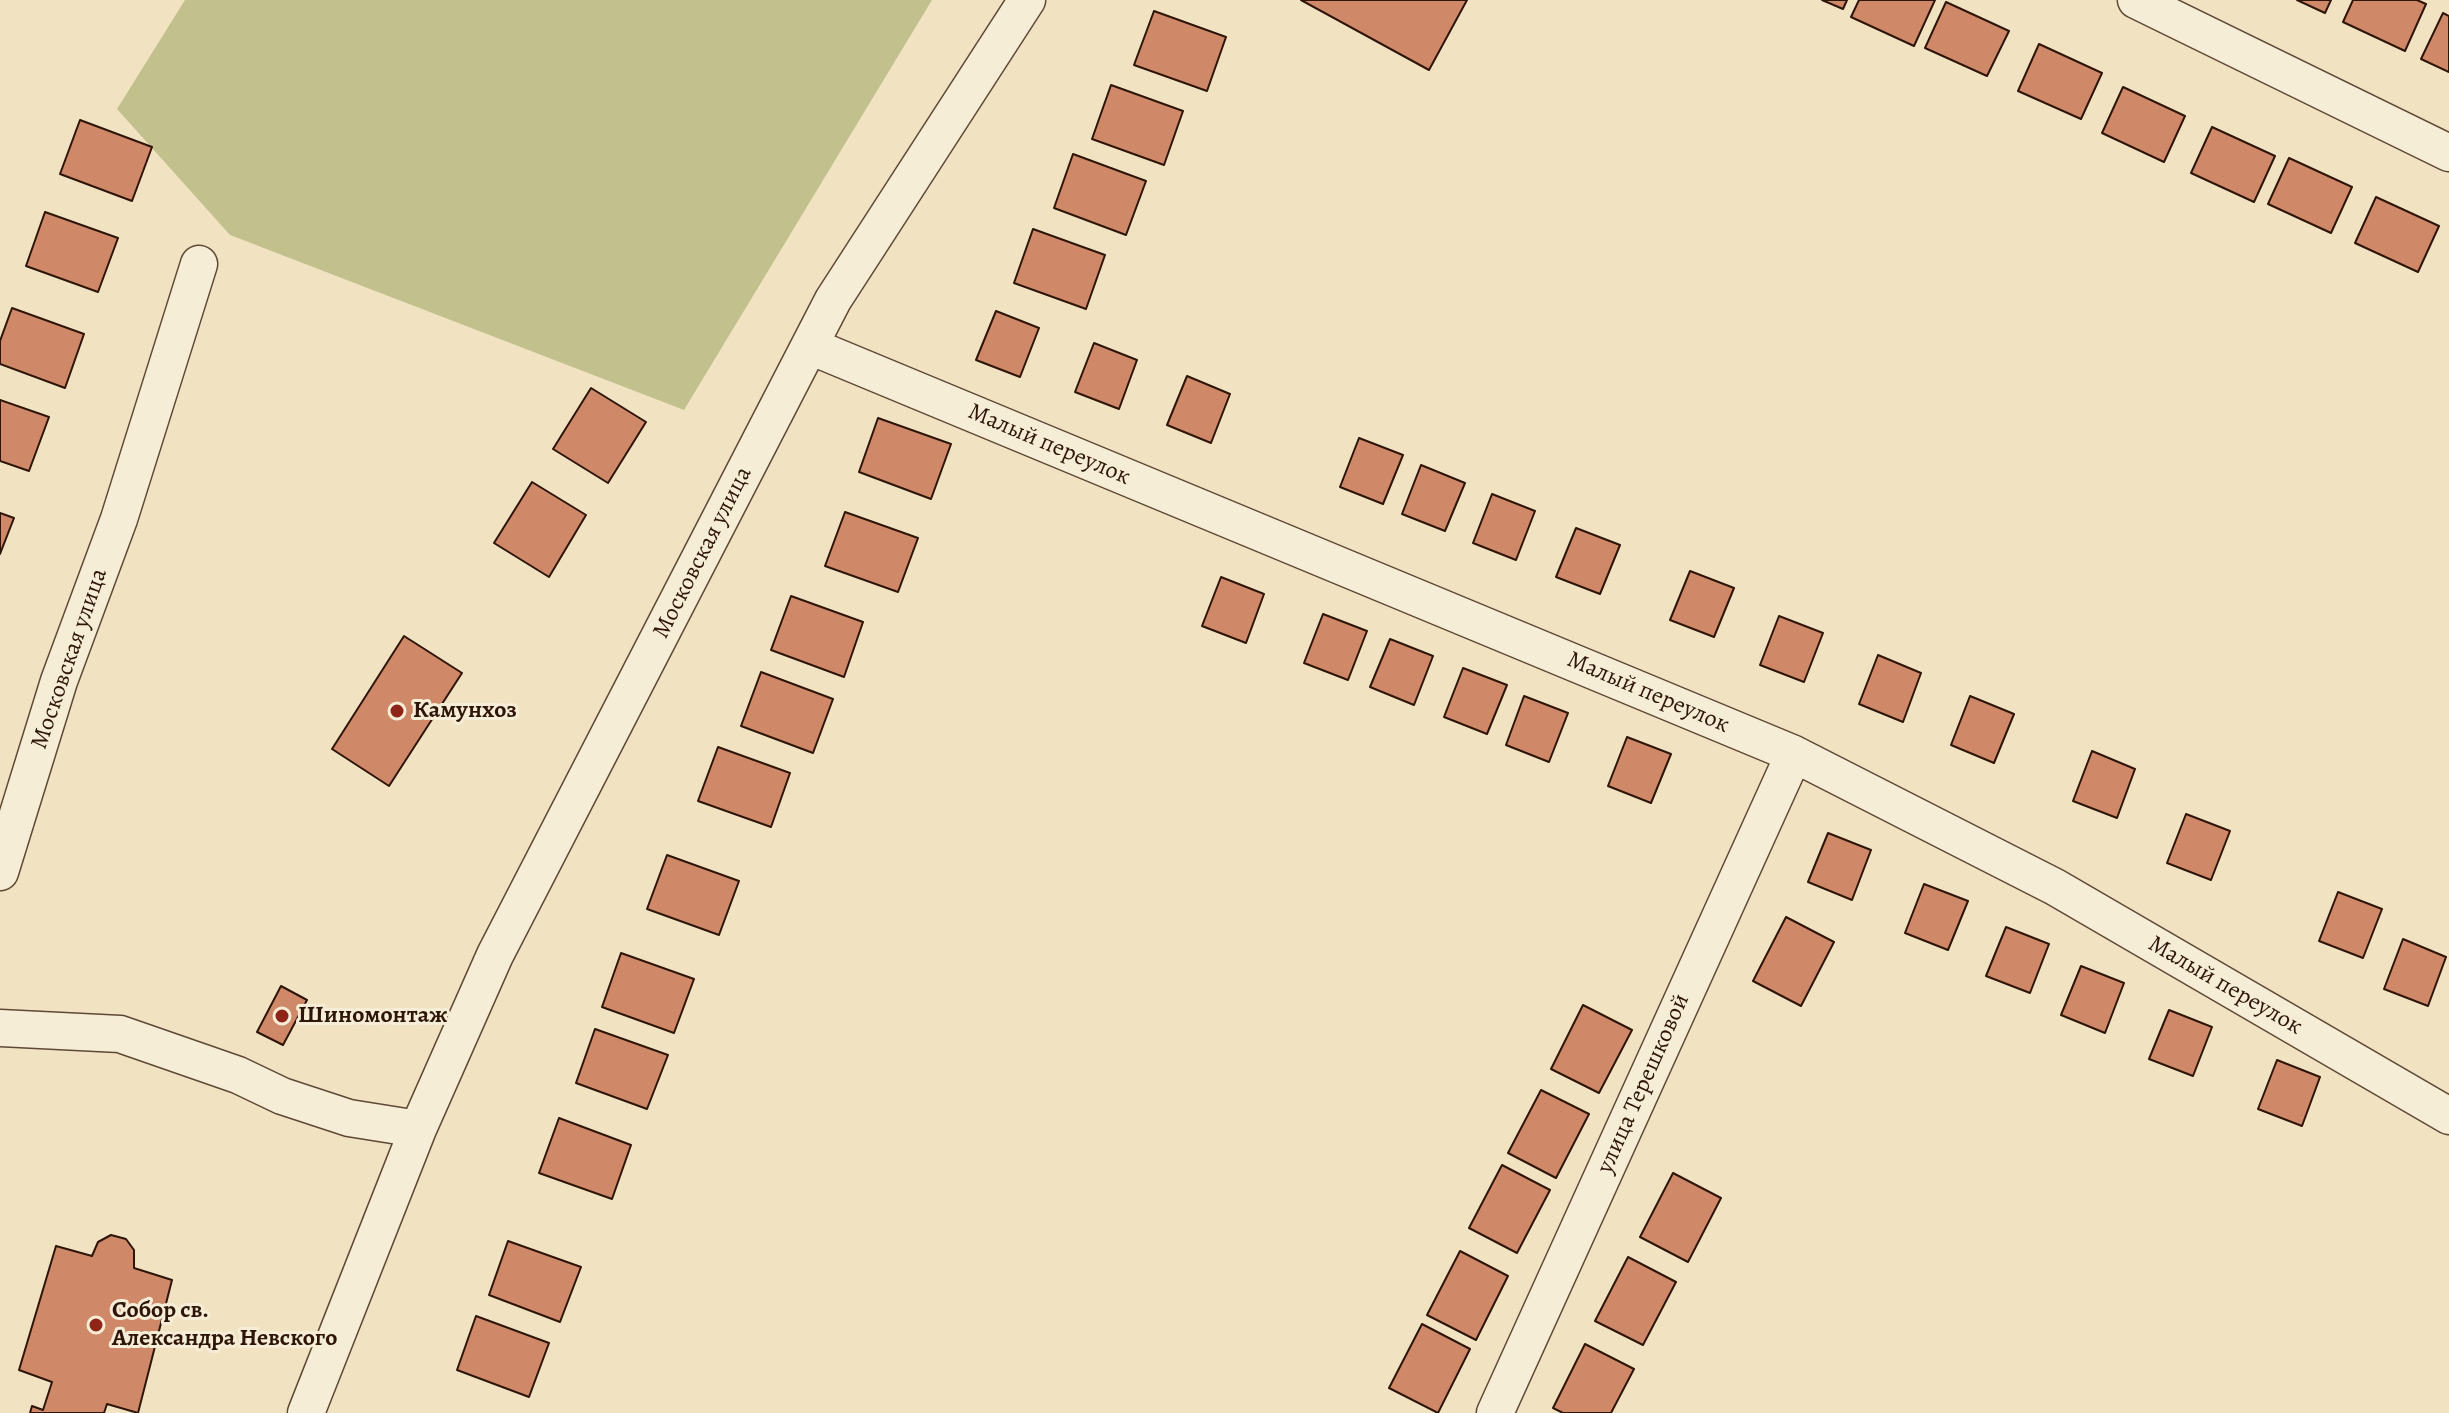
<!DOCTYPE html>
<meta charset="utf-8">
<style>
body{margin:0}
canvas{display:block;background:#f1e3c2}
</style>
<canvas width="2449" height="1413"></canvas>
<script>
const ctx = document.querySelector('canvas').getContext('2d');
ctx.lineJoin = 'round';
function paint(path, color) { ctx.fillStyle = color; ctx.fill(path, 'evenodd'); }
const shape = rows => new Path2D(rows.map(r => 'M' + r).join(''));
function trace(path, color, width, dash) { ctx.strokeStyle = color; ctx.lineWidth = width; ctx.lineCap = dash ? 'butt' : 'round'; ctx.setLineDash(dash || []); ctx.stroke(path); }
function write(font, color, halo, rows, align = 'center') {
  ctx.font = font + ' Alegreya,serif'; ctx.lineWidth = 6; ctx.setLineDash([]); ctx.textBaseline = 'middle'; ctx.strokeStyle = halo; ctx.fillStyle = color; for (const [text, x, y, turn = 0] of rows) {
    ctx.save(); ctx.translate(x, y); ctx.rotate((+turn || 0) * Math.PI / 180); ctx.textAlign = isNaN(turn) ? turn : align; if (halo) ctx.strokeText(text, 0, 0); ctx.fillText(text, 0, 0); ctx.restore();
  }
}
const green = shape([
 [185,0,932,0,684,410,230,235,117,109]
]);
const building = shape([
 [1301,0,1467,0,1429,70,1301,0],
 [1822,0,1847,0,1843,9,1822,0],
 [1859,0,1935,0,1914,46,1851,17,1859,0],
 [2297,0,2331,0,2325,13,2297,0],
 [2353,0,2417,0,2426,4,2405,51,2343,22,2353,0],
 [1946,2,2009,31,1987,76,1925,48,1946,2],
 [1154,11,1226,37,1207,91,1134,65,1154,11],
 [2443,13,2449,16,2449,72,2421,59,2443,13],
 [2039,44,2102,73,2081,119,2018,91,2039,44],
 [1111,85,1183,111,1164,165,1092,139,1111,85],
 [2123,87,2185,116,2164,162,2102,133,2123,87],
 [80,120,152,147,132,201,60,174,80,120],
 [2212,127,2275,156,2254,202,2191,173,2212,127],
 [1073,154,1146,181,1126,235,1054,208,1073,154],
 [2289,158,2352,187,2331,233,2268,204,2289,158],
 [2376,197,2439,226,2418,272,2355,243,2376,197],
 [45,212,118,238,98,292,26,266,45,212],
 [1033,229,1105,255,1086,309,1014,283,1033,229],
 [12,308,84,334,65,388,0,364,0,341,12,308],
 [996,311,1039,328,1020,377,976,360,996,311],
 [1094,343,1137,360,1119,409,1075,392,1094,343],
 [1187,376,1230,394,1211,443,1167,425,1187,376],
 [591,388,646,422,608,483,553,449,591,388],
 [0,400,49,417,29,471,0,461,0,400],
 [878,418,951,444,931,499,859,472,878,418],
 [1359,438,1403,455,1383,504,1340,487,1359,438],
 [1421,465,1465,483,1445,531,1402,514,1421,465],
 [532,482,586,515,549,577,494,543,532,482],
 [1492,494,1535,511,1516,560,1473,543,1492,494],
 [845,512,918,538,898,592,825,566,845,512],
 [0,513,14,518,0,554,0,513],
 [1576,528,1620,545,1600,594,1556,577,1576,528],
 [1690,571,1734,588,1714,637,1670,620,1690,571],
 [1221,577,1264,594,1246,643,1202,626,1221,577],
 [791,596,863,622,844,677,771,650,791,596],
 [1323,614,1367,631,1348,680,1304,663,1323,614],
 [1779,616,1823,633,1804,682,1760,665,1779,616],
 [404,636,462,673,389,786,332,749,404,636],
 [1390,639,1433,656,1414,705,1370,687,1390,639],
 [1878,655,1921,673,1903,722,1859,704,1878,655],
 [1463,668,1507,685,1487,734,1444,717,1463,668],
 [761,672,833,699,813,753,741,726,761,672],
 [1524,696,1568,713,1549,762,1506,745,1524,696],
 [1970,696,2014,714,1994,763,1951,745,1970,696],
 [1627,737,1671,754,1651,803,1608,786,1627,737],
 [718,747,790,773,771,827,698,801,718,747],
 [2092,751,2135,769,2117,818,2073,801,2092,751],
 [2186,814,2230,831,2211,880,2167,863,2186,814],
 [1828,833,1871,850,1852,900,1808,882,1828,833],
 [667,855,739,881,719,935,647,909,667,855],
 [1924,884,1968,901,1948,950,1905,933,1924,884],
 [2338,892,2382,909,2363,958,2319,941,2338,892],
 [1786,917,1834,942,1801,1006,1753,981,1786,917],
 [2006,927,2049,944,2030,993,1986,976,2006,927],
 [2403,939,2446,957,2428,1006,2384,989,2403,939],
 [621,953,694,979,674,1033,602,1007,621,953],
 [2081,966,2124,983,2105,1033,2061,1015,2081,966],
 [281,986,307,1000,283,1045,257,1032,281,986],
 [1583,1005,1632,1030,1599,1093,1551,1069,1583,1005],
 [2169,1010,2212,1027,2193,1076,2149,1059,2169,1010],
 [595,1029,668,1055,647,1109,576,1083,595,1029],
 [2277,1060,2320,1077,2302,1126,2258,1109,2277,1060],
 [1541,1090,1589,1114,1556,1178,1508,1153,1541,1090],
 [559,1118,631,1145,612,1199,539,1173,559,1118],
 [1502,1165,1550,1190,1517,1253,1469,1228,1502,1165],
 [1673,1173,1721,1198,1688,1262,1640,1237,1673,1173],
 [111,1235,126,1239,134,1250,134,1268,172,1280,138,1413,107,1404,104,1413,30,1413,32,1406,43,1410,52,1382,19,1370,56,1246,92,1256,98,1242,111,1235],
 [508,1241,581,1267,560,1322,489,1295,508,1241],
 [1460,1251,1508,1276,1476,1340,1427,1315,1460,1251],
 [1628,1257,1676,1282,1643,1345,1595,1321,1628,1257],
 [476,1316,549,1343,529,1397,457,1370,476,1316],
 [1422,1324,1470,1349,1438,1413,1389,1388,1422,1324],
 [1585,1344,1634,1369,1611,1413,1563,1413,1553,1408,1585,1344]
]);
const street = shape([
 [2136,0,2449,153],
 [810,346,1794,754,2055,887,2449,1116],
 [0,872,59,681,119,519,199,264],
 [0,1028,120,1034,238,1075,282,1096,349,1118,418,1129],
 [306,1413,418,1129,495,955,833,300,1027,0],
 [1495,1413,1794,754]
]);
const markers = [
 [397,711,8,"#8f2418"],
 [282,1016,8,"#8f2418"],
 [96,1325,8,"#8f2418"]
];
const streetNames = [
 ["Малый переулок",1049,445,23],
 ["Московская улица",703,553,-63],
 ["Московская улица",70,659,-71],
 ["Малый переулок",1648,693,23],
 ["Малый переулок",2225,986,30],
 ["улица Терешковой",1644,1084,-66]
];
const poiNames = [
 ["Камунхоз",413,711],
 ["Шиномонтаж",298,1016],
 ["Собор св.",112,1311],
 ["Александра Невского",112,1339]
];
paint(green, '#c2c18e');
paint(building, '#cf8969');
trace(building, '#2e1508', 2);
trace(street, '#5f4836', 39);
trace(street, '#f6edd7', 36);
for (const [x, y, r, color] of markers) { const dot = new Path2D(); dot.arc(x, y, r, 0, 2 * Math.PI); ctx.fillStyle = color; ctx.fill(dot); trace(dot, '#f6edd7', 3); }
write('24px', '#2e1508', '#f6edd7', streetNames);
write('bold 24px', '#2e1508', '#f6edd7', poiNames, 'left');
</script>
